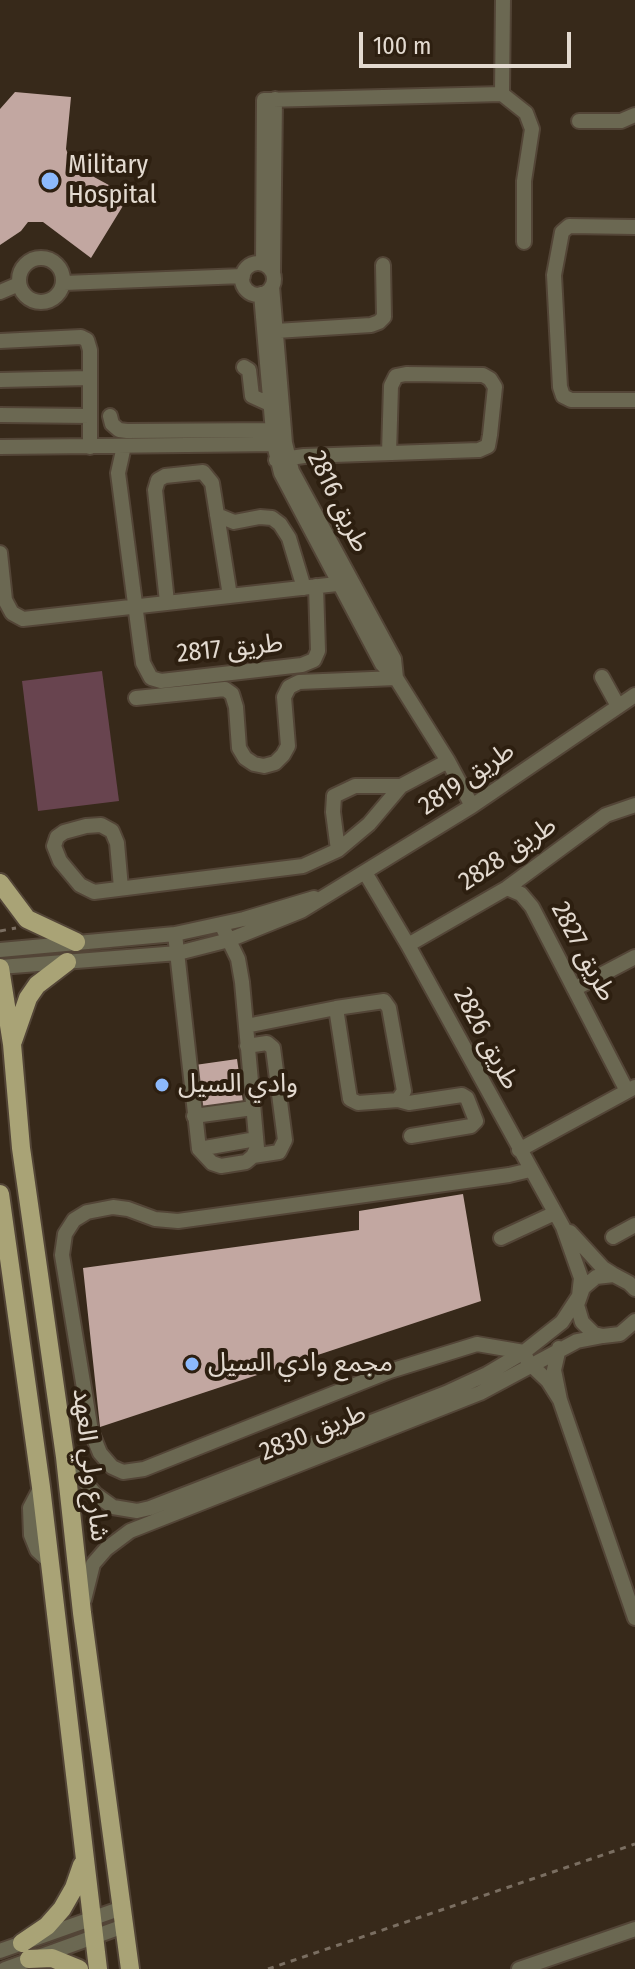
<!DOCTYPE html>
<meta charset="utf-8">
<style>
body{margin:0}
#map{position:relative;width:635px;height:1969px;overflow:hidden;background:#37291a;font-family:"Fira Sans Condensed",sans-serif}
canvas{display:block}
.scale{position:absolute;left:359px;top:32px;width:212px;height:36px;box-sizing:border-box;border:4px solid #e3dad0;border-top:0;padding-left:10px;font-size:24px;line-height:28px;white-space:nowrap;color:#e3dad0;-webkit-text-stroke:6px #2d1f10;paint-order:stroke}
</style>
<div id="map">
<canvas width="635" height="1969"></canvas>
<div class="scale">100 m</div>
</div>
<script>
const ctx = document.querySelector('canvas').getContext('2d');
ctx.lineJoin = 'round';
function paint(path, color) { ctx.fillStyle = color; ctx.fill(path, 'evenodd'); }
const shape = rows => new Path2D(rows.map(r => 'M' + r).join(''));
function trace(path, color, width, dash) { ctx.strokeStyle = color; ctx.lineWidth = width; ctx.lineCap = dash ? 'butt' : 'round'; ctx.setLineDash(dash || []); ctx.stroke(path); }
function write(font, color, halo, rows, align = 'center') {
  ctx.font = font + ' "Fira Sans Condensed","Noto Sans Arabic",sans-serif'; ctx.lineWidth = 8; ctx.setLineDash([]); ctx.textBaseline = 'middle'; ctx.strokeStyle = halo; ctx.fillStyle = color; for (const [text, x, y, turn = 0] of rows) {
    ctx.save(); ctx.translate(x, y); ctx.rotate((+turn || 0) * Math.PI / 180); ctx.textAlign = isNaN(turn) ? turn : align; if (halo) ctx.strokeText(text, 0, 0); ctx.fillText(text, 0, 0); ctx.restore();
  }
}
const green = shape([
 [102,671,119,801,38,811,22,681]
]);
const building = shape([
 [15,92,71,97,66,149,72,165,129,196,91,258,43,222,28,222,21,231,0,245,0,109],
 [237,1059,243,1102,202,1109,195,1065],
 [463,1194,481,1301,100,1427,83,1268,359,1230,359,1211]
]);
const path = shape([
 [0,931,16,928],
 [268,1969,635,1844]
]);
const minor = shape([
 [502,94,526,113,532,129,524,181,524,242],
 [579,121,621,121,635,115],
 [635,227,569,226,562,232,554,275,560,387,563,396,571,400,635,400],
 '19 280a22 22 0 1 1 44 0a22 22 0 1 1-44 0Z',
 '242 279a16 16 0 1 1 32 0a16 16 0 1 1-32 0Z',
 [263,264,264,100,502,94,503,0],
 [273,273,275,99],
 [64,283,243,276],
 [272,286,285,443,292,471,394,659,396,678],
 [0,292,19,284],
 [261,294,274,444,281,473,382,664,396,678,448,761,472,806],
 [276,331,371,325,379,322,384,317,383,265],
 [0,341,81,337,87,340,90,350,90,447],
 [244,367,249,370,252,396,276,407],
 [0,380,89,378],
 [0,415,90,416],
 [110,416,112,424,119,430,127,431,280,430],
 [124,446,118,473,140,642,143,663,151,678,161,681,302,665,314,660,318,651,316,586],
 [0,447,280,444],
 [276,460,304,456,479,450,488,446,490,435,495,387,490,379,483,375,406,374,396,376,391,386,389,453],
 [217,515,234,522,260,517,272,518,280,524,289,538,304,588],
 [0,553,5,600,12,613,23,619,346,583],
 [167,602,155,490,158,480,165,476,203,472,212,483,230,596],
 [602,677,618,706],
 [136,698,225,689,232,694,236,707,239,748,245,758,254,764,264,766,275,763,283,755,288,746,284,697,289,687,299,682,396,678],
 [338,850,333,812,334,796,355,786,401,786],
 [121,888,117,843,112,831,101,825,86,826,64,832,57,837,54,846,60,861,80,885,94,892,303,866,338,850,369,824,401,786,448,761],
 [507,888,521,894,532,907,627,1091],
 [175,934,199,1149,212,1163,221,1166,246,1162,253,1156,257,1148,242,982,238,959,221,924],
 [408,945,507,888,606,815,635,805],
 [0,950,175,934,244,919,314,898],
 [0,967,178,953,229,940,301,911,472,806,635,695],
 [576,988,635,957],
 [246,1026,336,1008,384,1001,389,1008,404,1091,398,1100,358,1103,350,1099,336,1008],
 [247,1046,267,1043,273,1048,285,1140,279,1152,253,1156],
 [398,1100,409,1103,462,1095,467,1098,476,1121,471,1126,411,1136],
 [194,1116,253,1108],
 [199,1149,256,1139],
 [519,1150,635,1087],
 [530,1170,509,1175,178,1221,155,1219,128,1209,113,1207,87,1212,74,1220,65,1234,62,1255,91,1431,100,1453,112,1467,123,1472,144,1469,390,1371,477,1344,524,1352,528,1362,548,1381,560,1400],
 [570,1232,603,1268,614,1275],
 [613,1237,635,1225],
 [501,1238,555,1213],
 [635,1289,629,1283,614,1275,596,1277,583,1288,577,1305,582,1322,594,1334,603,1336,620,1334,635,1321],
 [559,1348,554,1370,560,1400,635,1618],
 [66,1459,95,1494,113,1507,137,1511,150,1508,446,1393,487,1374,524,1352,562,1322,579,1296,581,1278,563,1227,408,945,366,874],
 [41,1487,30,1508,31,1535,37,1550,49,1561],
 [84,1600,93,1564,106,1549,130,1531,480,1393,577,1341,603,1336],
 [0,1951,122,1908],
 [5,1969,124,1926],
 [519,1969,635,1929]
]);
const major = shape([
 [0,883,27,919,76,942],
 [0,968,12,1044,21,1148,65,1457,82,1613,130,1969],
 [13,1041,28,998,37,985,67,962],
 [0,1194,41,1487,98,1969],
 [22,1943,47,1926,62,1909,74,1888,82,1865],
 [29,1959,52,1958,79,1969]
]);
const markers = [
 [50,181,10,"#8cb9fc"],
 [162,1085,8,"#8cb9fc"],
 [192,1364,8,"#8cb9fc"]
];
const poiNames = [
 ["Military",68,166],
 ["Hospital",68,196],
 ["وادي السيل",178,1085],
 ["مجمع وادي السيل",208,1364]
];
const streetNames = [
 ["طريق 2816",338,502,64],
 ["طريق 2817",230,649,-6],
 ["طريق 2819",467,779,-34],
 ["طريق 2828",508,854,-34],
 ["طريق 2827",583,952,62],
 ["طريق 2826",486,1039,62],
 ["طريق 2830",313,1433,-22],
 ["شارع ولي العهد",90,1465,83]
];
paint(green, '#68444f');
paint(building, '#c2a7a1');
trace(minor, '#534537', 18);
trace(major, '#534537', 22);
trace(path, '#7a6e61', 3, [6, 6]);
trace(minor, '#6b6852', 14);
trace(major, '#a9a376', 18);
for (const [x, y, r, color] of markers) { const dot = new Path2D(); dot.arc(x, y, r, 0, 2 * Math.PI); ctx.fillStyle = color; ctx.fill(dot); trace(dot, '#2d1f10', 3); }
write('26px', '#e3dad0', '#2d1f10', poiNames, 'left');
write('26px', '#e3dad0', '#2d1f10', streetNames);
</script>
